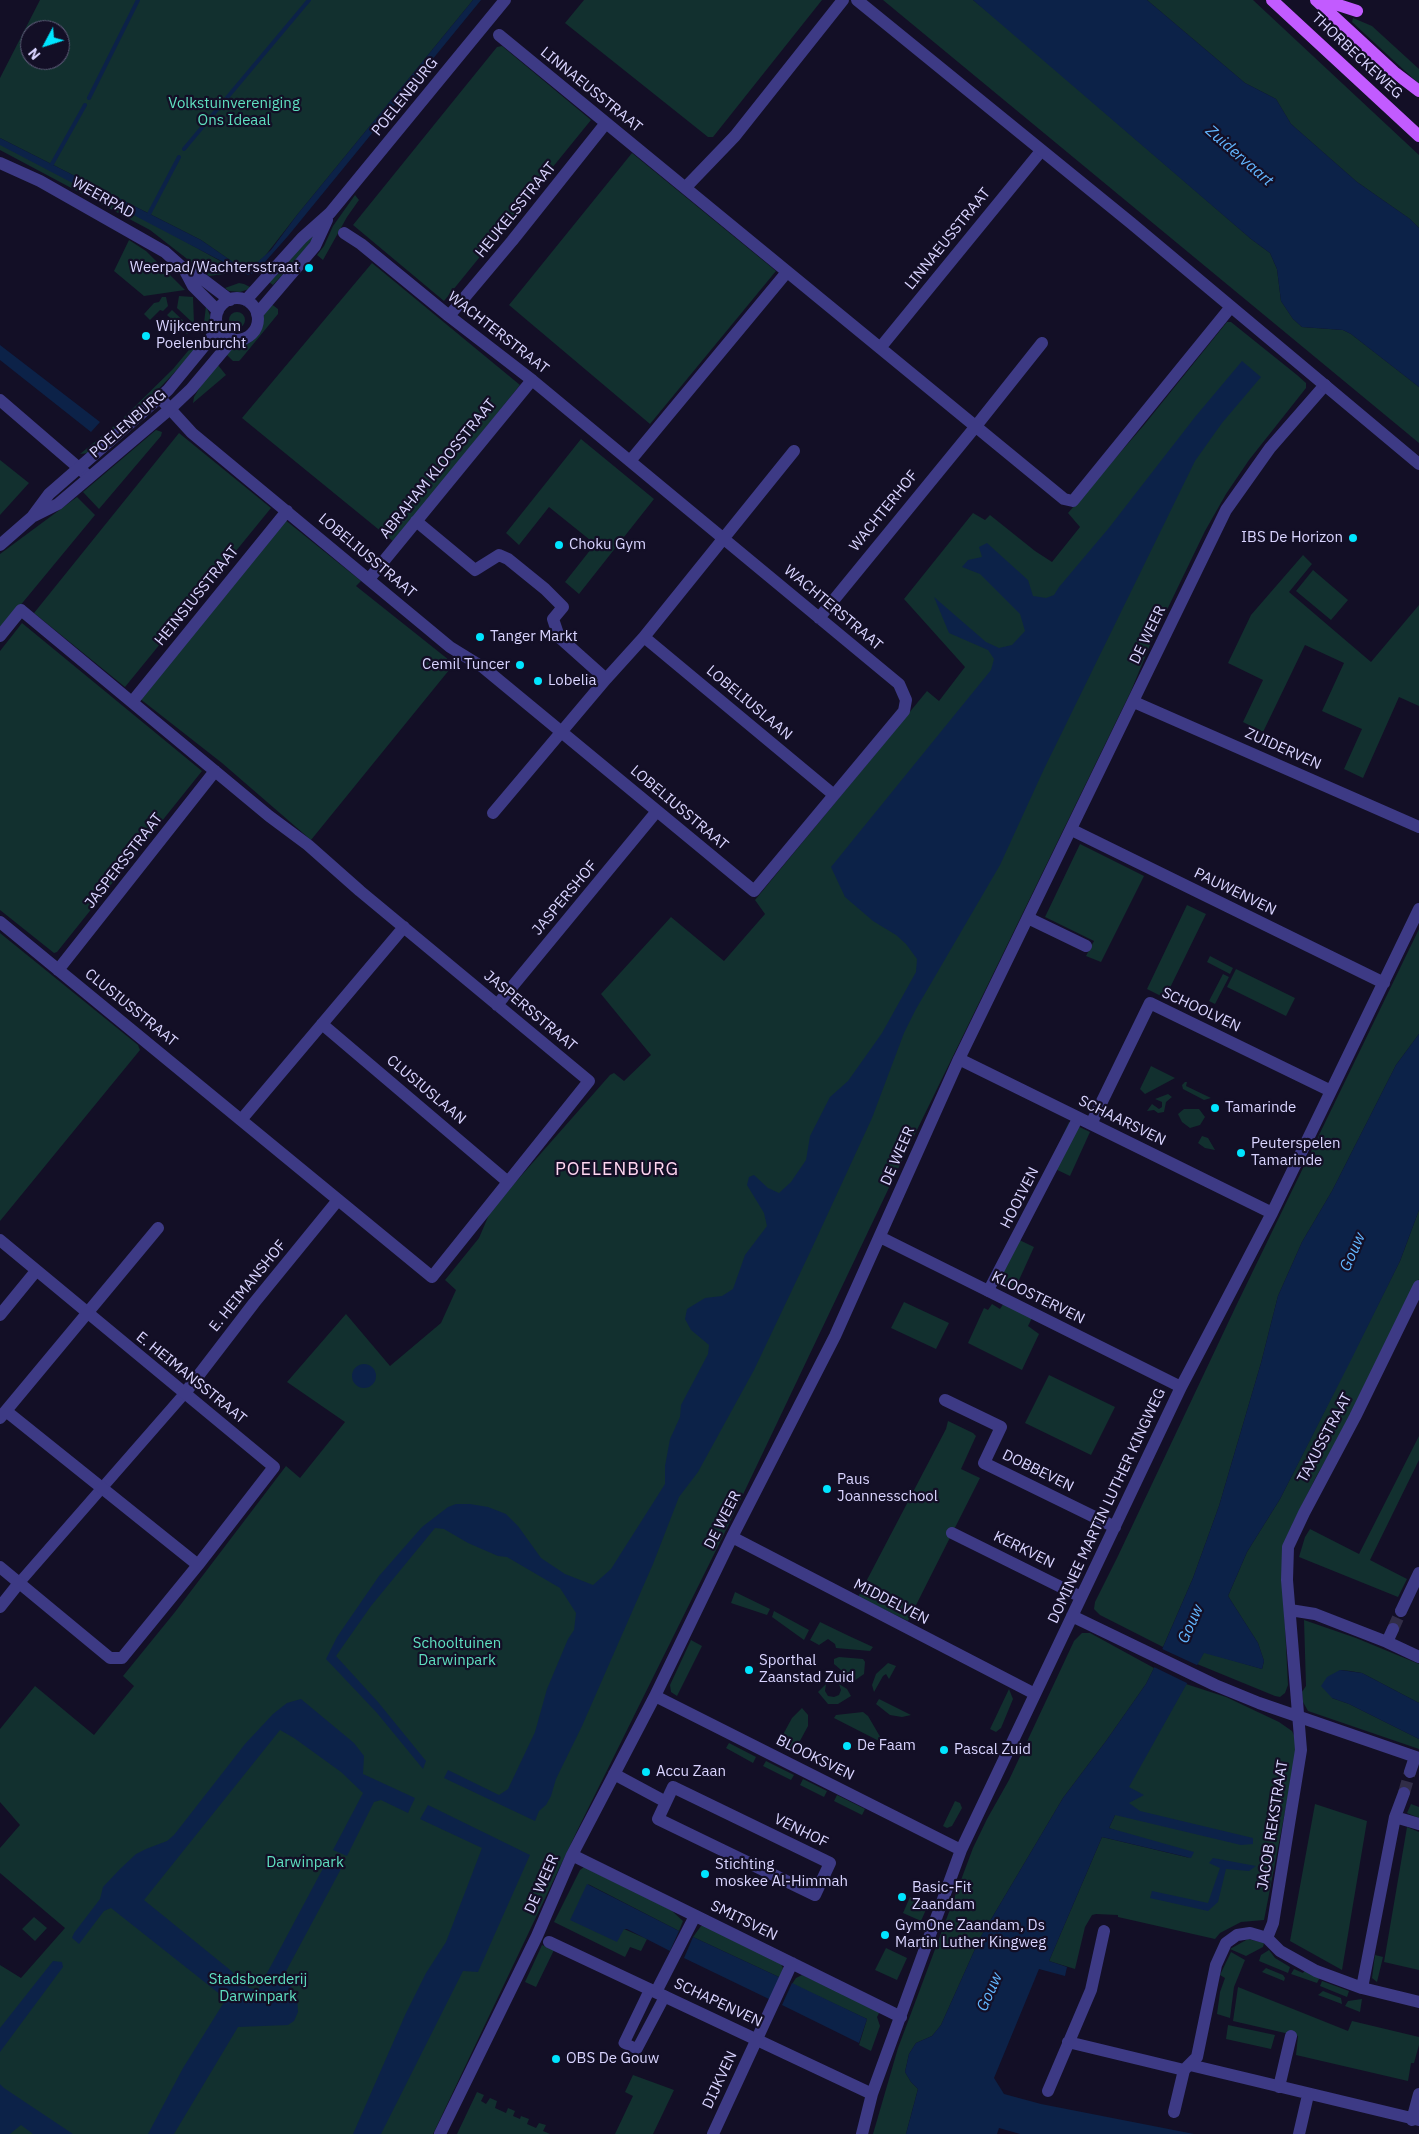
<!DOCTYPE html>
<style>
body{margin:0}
#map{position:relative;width:1419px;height:2134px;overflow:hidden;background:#130f26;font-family:"IBM Plex Sans",sans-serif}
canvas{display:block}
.north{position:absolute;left:20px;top:20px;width:50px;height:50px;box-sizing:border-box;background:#130f26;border:1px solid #625e7d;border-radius:50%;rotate:230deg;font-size:14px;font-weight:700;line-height:20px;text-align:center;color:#d9d4ff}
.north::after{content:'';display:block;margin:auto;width:18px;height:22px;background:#00e5ff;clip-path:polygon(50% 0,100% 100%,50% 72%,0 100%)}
</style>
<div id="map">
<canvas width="1419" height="2134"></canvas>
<div class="north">N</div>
</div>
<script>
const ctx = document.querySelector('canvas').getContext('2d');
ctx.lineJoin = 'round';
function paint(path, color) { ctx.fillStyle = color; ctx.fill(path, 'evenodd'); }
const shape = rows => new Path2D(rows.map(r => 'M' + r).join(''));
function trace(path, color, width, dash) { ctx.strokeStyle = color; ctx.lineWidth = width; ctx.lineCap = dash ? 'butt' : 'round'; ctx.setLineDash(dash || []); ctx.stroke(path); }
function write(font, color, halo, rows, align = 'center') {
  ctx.font = font + ' "IBM Plex Sans",sans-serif'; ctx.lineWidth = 4.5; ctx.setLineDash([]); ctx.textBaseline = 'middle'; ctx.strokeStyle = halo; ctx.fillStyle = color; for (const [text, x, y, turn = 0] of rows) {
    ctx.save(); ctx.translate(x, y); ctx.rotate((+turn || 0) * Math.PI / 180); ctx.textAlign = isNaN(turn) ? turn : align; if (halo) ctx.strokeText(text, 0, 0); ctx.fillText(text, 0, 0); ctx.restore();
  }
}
const green = shape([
 [40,0,473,0,297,215,265,256,251,268,240,267,201,240,0,138,0,78],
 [30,30,60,30,60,60,30,60],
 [584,0,822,0,713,137,708,137,565,23],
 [883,0,973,0,999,21,1251,239,1270,253,1277,269,1281,301,1293,319,1302,327,1343,330,1351,334,1419,387,1419,443],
 [1147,0,1253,0,1419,155,1419,228,1410,219,1357,182,1291,124,1276,99,1245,83],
 [1353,18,1372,26,1419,69,1419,84,1352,22],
 [502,46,591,120,444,301,353,225,497,47],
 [0,144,161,228,240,272,209,276,150,230,0,150],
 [632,153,776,271,650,424,509,305],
 [355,195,359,200,347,217,323,260,317,255,324,246,333,226],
 [312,234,314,236,307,247,273,285,269,282],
 [129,240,146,251,185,290,144,296,114,271],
 [372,263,520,385,394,542,242,418],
 [239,283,244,284,252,288,240,292,229,291,225,288],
 [179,296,193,297,194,324,177,308],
 [162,297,166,297,168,306,163,311,160,310,150,320,144,314,154,303,159,302],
 [270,303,278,309,278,314,241,359,239,361,233,361,226,354,236,346,245,344,257,335,261,330,263,316],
 [206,306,212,320,206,334,204,323],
 [172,310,192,329,187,334,167,315],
 '229 320a8 8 0 1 1 16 0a8 8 0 1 1-16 0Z',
 [1227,322,1231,322,1297,375,1306,383,1306,388,1249,460,1226,494,1205,531,1150,645,1131,691,896,1173,728,1526,577,1831,433,2134,0,2134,0,1965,21,1978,65,1928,0,1873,0,1848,20,1825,0,1802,0,1729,35,1686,94,1735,134,1686,123,1676,175,1612,286,1466,300,1478,345,1422,287,1382,346,1314,390,1366,441,1323,456,1290,445,1280,479,1238,491,1210,610,1075,614,1073,624,1081,651,1055,601,994,671,917,724,961,765,914,755,900,927,691,939,701,965,667,904,599,973,513,985,520,990,515,1035,551,1052,562,1080,527,1068,513,1144,425],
 [193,345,197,349,147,401,89,453,80,454,119,422,173,369],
 [217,364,226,375,193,403,194,397,200,387],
 [156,430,162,432,161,436,99,509,83,492],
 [179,433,271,508,125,687,34,613],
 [581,439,654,499,579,594,565,582,595,544,549,507,519,545,506,533],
 [0,460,29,483,0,515],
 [77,497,95,515,0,630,0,554],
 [284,519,361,581,356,586,454,664,311,840,222,763,139,698],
 [1303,555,1312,564,1289,592,1371,662,1419,605,1419,706,1399,697,1363,778,1344,769,1362,729,1322,711,1344,663,1305,645,1263,732,1243,722,1263,680,1228,663,1251,615],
 [1313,570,1348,600,1331,620,1296,591],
 [22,623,202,771,57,952,54,953,0,910,0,651],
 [1080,844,1144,876,1101,962,1086,956,1094,941,1045,917],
 [1187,905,1206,914,1165,998,1147,989],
 [1419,929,1419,1034,1396,1065,1332,1191,1302,1242,1278,1296,1261,1363,1219,1506,1193,1578,1163,1647,1100,1615,1094,1609,1095,1602,1117,1558,1236,1306],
 [0,933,138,1045,140,1050,0,1221],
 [1210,956,1233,968,1230,974,1207,962],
 [1236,969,1295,998,1286,1016,1227,987],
 [1223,974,1229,977,1215,1004,1209,1001],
 [1151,1066,1175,1078,1145,1094,1140,1089],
 [1185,1082,1187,1082,1186,1086,1211,1098,1204,1100,1183,1089,1182,1085],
 [1168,1094,1172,1097,1166,1102,1164,1112,1158,1113,1154,1110,1147,1111,1152,1104,1159,1109,1162,1107,1162,1102,1155,1099],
 [1184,1109,1199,1109,1205,1117,1200,1125,1190,1128,1182,1122,1178,1114],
 [1069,1122,1090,1132,1070,1176,1049,1166],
 [1202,1136,1208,1138,1215,1150,1205,1148,1198,1143],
 [1419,1210,1419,1279,1405,1306,1380,1366,1316,1477,1293,1523,1282,1569,1288,1685,1285,1693,1280,1697,1275,1696,1197,1664,1204,1652,1262,1669,1264,1661,1258,1643,1228,1596,1247,1552,1280,1499,1400,1261],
 [1013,1237,1034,1247,1014,1291,992,1281],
 [904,1302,949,1323,936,1349,891,1328],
 [1004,1303,1032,1318,1028,1326,1039,1334,1022,1370,968,1343,984,1308,988,1310,992,1304,1000,1309],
 [1049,1375,1115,1407,1091,1455,1025,1423],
 [948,1421,973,1433,976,1436,961,1469,980,1478,908,1621,858,1597,946,1429],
 [1419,1436,1419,1460,1370,1560,1407,1579,1398,1597,1299,1557,1305,1537,1310,1529,1359,1554],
 [735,1592,770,1609,767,1615,731,1603],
 [774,1611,809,1630,804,1640,772,1617],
 [1304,1620,1356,1638,1419,1664,1419,1703,1362,1673,1350,1671,1340,1670,1332,1698,1349,1704,1419,1739,1419,1749,1308,1711,1303,1702,1302,1692,1306,1686],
 [820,1622,849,1636,873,1647,870,1651,836,1648,835,1644,828,1639,819,1645,810,1640],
 [1082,1633,1090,1633,1154,1668,1146,1684,1106,1741,1063,1798,980,1938,941,2025,932,2036,916,2043,909,2054,905,2072,911,2082,918,2089,906,2134,873,2134,898,2048,973,1848,987,1819,1009,1780,1074,1641],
 [691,1640,702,1646,677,1696,671,1692,670,1685],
 [839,1657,863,1659,865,1662,864,1674,854,1681,834,1664,834,1659],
 [888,1663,896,1666,889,1679,886,1674,883,1676,874,1692,872,1685,876,1674],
 [826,1684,825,1691,828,1696,834,1697,839,1695,841,1690,839,1684,847,1689,851,1696,838,1704,828,1704,818,1692],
 [1186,1684,1226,1697,1279,1722,1292,1731,1296,1740,1297,1750,1264,1920,1241,1922,1220,1933,1215,1939,1118,1917,1118,1915,1096,1914,1092,1915,1085,1927,1075,1969,1049,1961,1102,1837,1190,1858,1109,1828,1128,1787],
 [1009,1689,1013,1699,1001,1728,996,1732,990,1729],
 [879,1699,911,1715,902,1717,890,1715,876,1704],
 [802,1708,808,1715,808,1726,795,1750,779,1742,792,1718],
 [863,1712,868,1716,882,1740,879,1741,834,1718,836,1715],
 [729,1743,756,1757,753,1763,726,1748],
 [766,1761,794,1775,791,1780,763,1766],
 [803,1779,827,1791,824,1797,800,1785],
 [837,1795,865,1809,862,1815,834,1801],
 [955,1801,960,1803,962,1808,952,1826,947,1828,943,1826],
 [1315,1804,1367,1821,1342,1970,1290,1941],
 [1411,1804,1419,1807,1419,1818,1407,1813],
 [1407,1827,1419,1832,1419,1970,1384,1962],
 [584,1867,671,1910,683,1921,679,1931,588,1884,624,1929,647,1939,641,1951,630,1947,625,1957,554,1922,580,1870],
 [910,1897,928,1905,921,1921,903,1913],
 [34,1917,47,1928,35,1941,22,1929],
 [701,1926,706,1926,781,1964,783,1968,781,1978,693,1937],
 [1248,1939,1264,1943,1263,1947,1246,1956,1230,1949],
 [542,1945,554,1950,536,1987,525,1982],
 [886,1948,907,1958,897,1980,875,1970],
 [1269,1950,1275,1958,1290,1967,1288,1973,1259,1961,1261,1955],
 [1231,1952,1245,1960,1234,1987,1230,2018,1217,2014,1220,1992,1225,1978,1220,1975],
 [1375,1955,1383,1957,1377,1982,1372,1978],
 [1266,1968,1283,1975,1285,1978,1284,1981,1262,1972],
 [1294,1969,1303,1973,1305,1970,1320,1977,1317,1983,1291,1974],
 [802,1975,880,2011,877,2017,880,2026,871,2051,859,2045,867,2019,792,1984,796,1978],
 [1322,1981,1349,1991,1347,1997,1320,1986],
 [1238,1987,1348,2031,1352,2021,1419,2037,1419,2045,1414,2063,1411,2063,1408,2081,1296,2055,1298,2036,1233,2021],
 [1323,1991,1341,1998,1342,2004,1318,1995],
 [1362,1999,1360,2012,1345,2006,1348,2001],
 [1228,2025,1275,2035,1271,2049,1226,2039],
 [633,2075,674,2090,653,2134,615,2134,633,2096,625,2092],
 [477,2092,484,2095,481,2101,486,2104,490,2098,497,2101,495,2108,506,2113,508,2108,515,2111,513,2116,520,2119,521,2116,529,2119,527,2124,536,2128,539,2123,546,2125,543,2131,550,2134,457,2134]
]);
const water = shape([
 [473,0,481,0,288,236,256,272,248,275,0,145,0,138,201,240,240,267,251,268,271,250,297,215],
 [973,0,1147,0,1245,83,1276,99,1291,124,1357,182,1410,219,1419,228,1419,387,1351,334,1343,330,1302,327,1293,319,1281,301,1277,269,1270,253,1251,239],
 [0,345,100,422,91,432,0,360],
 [1242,361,1261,377,1222,423,1195,461,1044,769,1000,865,916,1009,904,1033,872,1118,812,1248,754,1370,698,1472,679,1497,653,1564,582,1726,556,1779,551,1796,546,1805,539,1811,535,1821,444,1778,448,1770,499,1795,508,1789,535,1732,547,1689,568,1639,574,1630,576,1613,560,1588,507,1557,498,1556,468,1543,444,1529,435,1528,371,1606,336,1656,378,1702,426,1761,423,1769,377,1713,326,1659,337,1637,379,1576,422,1527,448,1507,456,1504,470,1504,488,1507,506,1514,518,1526,541,1558,565,1574,593,1585,611,1569,665,1484,665,1466,670,1439,680,1417,681,1405,708,1354,709,1345,691,1330,685,1319,687,1309,705,1298,722,1296,733,1289,745,1255,767,1226,764,1213,747,1185,749,1177,754,1175,768,1188,779,1193,791,1182,806,1160,810,1136,830,1097,848,1081,882,1033,916,972,917,959,906,944,896,935,873,921,845,897,831,867,991,670,994,659,988,650,949,633,934,597,986,642,999,648,1012,645,1025,631,1020,614,980,574,962,567,968,560,982,557,979,547,987,543,1028,580,1033,596,1046,598,1054,595,1059,587,1108,529,1195,417],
 [1419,1034,1419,1210,1400,1261,1351,1360,1280,1499,1247,1552,1228,1596,1258,1643,1264,1661,1262,1669,1204,1653,1129,1787,1144,1795,1129,1803,1140,1811,1253,1838,1253,1844,1241,1845,1115,1815,1109,1828,1194,1852,1191,1858,1102,1837,1049,1961,1067,1967,1065,1976,1039,1969,994,2078,1004,2094,1041,2104,1194,2134,1020,2134,999,2128,997,2134,906,2134,918,2089,911,2082,905,2072,909,2054,916,2043,932,2036,941,2025,980,1938,1063,1798,1106,1741,1146,1684,1154,1668,1193,1578,1219,1506,1261,1363,1278,1296,1302,1242,1332,1191,1396,1065],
 '352 1376a12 12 0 1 1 24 0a12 12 0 1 1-24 0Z',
 [1340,1670,1362,1673,1419,1703,1419,1739,1349,1704,1332,1698,1321,1686,1327,1677],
 [301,1699,354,1743,364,1756,363,1774,415,1798,408,1813,381,1800,374,1802,347,1856,333,1850,363,1793,341,1772,294,1738,280,1730,144,1900,229,1969,249,1988,258,1990,328,1859,342,1867,284,1975,297,1997,298,2012,294,2021,288,2025,238,2027,174,2134,148,2134,183,2068,226,1999,111,1908,104,1911,79,1944,72,1938,74,1933,100,1899,103,1887,120,1869,136,1854,146,1849,167,1841,174,1835,245,1744,273,1714,287,1703],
 [428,1805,530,1855,478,1972,463,1971,381,2134,353,2134,406,2013,426,1973,446,1942,482,1848,420,1819],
 [1213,1858,1256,1866,1249,1871,1226,1869,1218,1902,1208,1911,1150,1898,1152,1891,1208,1903,1220,1868,1209,1863],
 [587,1884,679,1931,670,1951,627,1929,624,1929,617,1942,570,1920],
 [693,1937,781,1978,771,2000,684,1958],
 [53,1961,62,1962,63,1967,0,2052,0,2028],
 [792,1983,867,2019,859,2043,782,2005],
 [0,2084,4,2088,73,2134,33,2134,21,2125,10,2134,0,2134]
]);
const pier = shape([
 [1160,1648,1199,1666,1189,1684,1152,1666]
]);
const stream = shape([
 [89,98,138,0],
 [184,149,309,0],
 [52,164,85,105],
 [149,214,179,157]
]);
const minorTunnel = shape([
 [1393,1629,1401,1611],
 [1404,1793,1410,1772]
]);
const pedestrian = shape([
 [988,1291,1078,1118],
 [19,1583,185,1393],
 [650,1989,624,2043,637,2049,665,1996]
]);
const minor = shape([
 [499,35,1064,499,1073,501,1230,308],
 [685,188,735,136,843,0],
 [449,316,512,241,606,123],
 [880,348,1041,151],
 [160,398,192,433,450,647,484,668,754,891,904,711,906,700,899,684,532,380,449,316,361,244,344,233],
 [0,400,87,475],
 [630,461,787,272],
 [416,521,475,570,499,555,508,559,545,589,563,607,553,619,559,637,606,679],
 [369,579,532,380],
 [819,618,976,426,1042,343],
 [0,636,21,610,269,816,308,845,360,891,589,1081,432,1277,0,922],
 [644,637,834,795],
 [132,702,287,511],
 [1134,702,1419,827],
 [493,813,606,679,644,637,794,451],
 [1072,830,1384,983],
 [1028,918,1086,946],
 [58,970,215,771],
 [497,1005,657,811],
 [322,1024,508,1182],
 [959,1059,1272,1213],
 [241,1120,404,927],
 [1091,1124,1150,1003,1331,1091],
 [880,1237,1181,1387],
 [0,1240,274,1467,198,1565,122,1658,110,1658,0,1567],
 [0,1315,36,1271],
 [185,1393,254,1303,338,1200],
 [945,1400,1001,1427,984,1463,1115,1527],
 [6,1411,198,1565],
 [0,1418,158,1228],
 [952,1533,1081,1597],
 [732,1537,1035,1694],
 [0,1607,19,1583],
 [1290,1610,1315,1614,1387,1642,1419,1657],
 [1401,1611,1419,1573],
 [1072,1616,1215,1685,1259,1703,1419,1758],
 [1387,1642,1393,1629],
 [655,1696,961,1850],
 [1410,1772,1415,1757],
 [614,1774,666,1802],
 [673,1787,830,1863,815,1895,658,1819,673,1787],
 [1395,1817,1419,1824],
 [572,1855,901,2017],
 [1267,1938,1273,1923,1301,1750,1287,1580,1288,1547,1304,1513,1355,1417,1419,1286],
 [549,1942,872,2094],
 [1362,1988,1395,1817,1404,1793],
 [656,1992,695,1916],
 [1068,2042,1184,2070],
 [1190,2065,1419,2120],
 [1279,2087,1291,2036],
 [1048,2091,1091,1990,1104,1931],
 [1174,2112,1184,2070,1197,2057,1216,1965,1226,1943,1237,1935,1250,1933,1267,1938,1280,1951,1316,1971,1362,1988,1419,2002],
 [1412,2120,1419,2094],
 [440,2134,537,1936,572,1855,655,1696,732,1537,835,1336,959,1059,1226,510,1270,448,1325,385],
 [713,2134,792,1963],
 [862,2134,872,2094,961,1850,1181,1387,1272,1213,1419,909],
 [1299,2134,1308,2095]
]);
const tertiary = shape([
 [857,0,1131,223,1419,464],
 [0,163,40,181,165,252,184,269,201,278,230,300],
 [184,269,193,286,218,311],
 '216 319a21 21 0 1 1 42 0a21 21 0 1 1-42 0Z',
 [246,300,302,238,330,213,505,0],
 [257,314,315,246,327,220],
 [34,516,58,504,170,409,191,389,233,339],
 [0,545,32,517,49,494,168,390,219,328]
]);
const primary = shape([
 [1272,0,1419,136],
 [1316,0,1394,72,1419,91],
 [1323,0,1357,11]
]);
const markers = [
 [309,268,5,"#00e5ff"],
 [146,336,5,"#00e5ff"],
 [1353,538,5,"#00e5ff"],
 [559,545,5,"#00e5ff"],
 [480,637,5,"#00e5ff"],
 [520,665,5,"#00e5ff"],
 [538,681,5,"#00e5ff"],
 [1215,1108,5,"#00e5ff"],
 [1241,1153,5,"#00e5ff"],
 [827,1489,5,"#00e5ff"],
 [749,1670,5,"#00e5ff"],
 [847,1746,5,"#00e5ff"],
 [944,1750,5,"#00e5ff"],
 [646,1772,5,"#00e5ff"],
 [705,1874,5,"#00e5ff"],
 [902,1897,5,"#00e5ff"],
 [885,1935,5,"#00e5ff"],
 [556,2059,5,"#00e5ff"]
];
const streetNames = [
 ["THORBECKEWEG",1357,56,43],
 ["LINNAEUSSTRAAT",591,90,39],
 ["POELENBURG",405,97,-51],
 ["WEERPAD",103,198,29],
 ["HEUKELSSTRAAT",516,210,-51],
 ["LINNAEUSSTRAAT",948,239,-51],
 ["WACHTERSTRAAT",498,333,38],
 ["POELENBURG",128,424,-41],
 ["ABRAHAM KLOOSSTRAAT",438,469,-51],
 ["WACHTERHOF",884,511,-51],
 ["LOBELIUSSTRAAT",367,556,40],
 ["HEINSIUSSTRAAT",197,596,-51],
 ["WACHTERSTRAAT",833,608,40],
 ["DE WEER",1148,635,-64],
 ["LOBELIUSLAAN",749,703,40],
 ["ZUIDERVEN",1283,749,24],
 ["LOBELIUSSTRAAT",679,808,40],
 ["JASPERSSTRAAT",124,861,-52],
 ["PAUWENVEN",1235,892,26],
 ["JASPERSHOF",565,898,-50],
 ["CLUSIUSSTRAAT",131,1008,39],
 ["SCHOOLVEN",1201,1010,25],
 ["JASPERSSTRAAT",530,1011,40],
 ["CLUSIUSLAAN",426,1090,40],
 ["SCHAARSVEN",1122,1121,26],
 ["DE WEER",898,1156,-66],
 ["HOOIVEN",1020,1198,-63],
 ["E. HEIMANSHOF",248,1286,-51],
 ["KLOOSTERVEN",1038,1298,26],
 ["E. HEIMANSSTRAAT",191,1378,39],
 ["TAXUSSTRAAT",1325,1438,-62],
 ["DOBBEVEN",1038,1471,26],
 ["DOMINEE MARTIN LUTHER KINGWEG",1107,1506,-65],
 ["DE WEER",723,1520,-63],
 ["KERKVEN",1024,1550,26],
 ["MIDDELVEN",891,1602,27],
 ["BLOOKSVEN",815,1758,26],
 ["JACOB REKSTRAAT",1273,1825,-81],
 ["VENHOF",801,1831,26],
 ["DE WEER",542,1884,-66],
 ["SMITSVEN",744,1921,26],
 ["SCHAPENVEN",718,2003,25],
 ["DIJKVEN",720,2080,-65]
];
const parkNames = [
 ["Volkstuinvereniging",234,104],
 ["Ons Ideaal",234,121],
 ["Schooltuinen",457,1644],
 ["Darwinpark",457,1661],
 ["Darwinpark",305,1863],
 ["Stadsboerderij",258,1980],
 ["Darwinpark",258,1997]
];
const poiNames = [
 ["Weerpad/Wachtersstraat",299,268,"right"],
 ["Wijkcentrum",156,327],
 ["Poelenburcht",156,344],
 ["IBS De Horizon",1343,538,"right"],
 ["Choku Gym",569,545],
 ["Tanger Markt",490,637],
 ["Cemil Tuncer",510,665,"right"],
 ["Lobelia",548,681],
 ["Tamarinde",1225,1108],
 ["Peuterspelen",1251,1144],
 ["Tamarinde",1251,1161],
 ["Paus",837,1480],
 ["Joannesschool",837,1497],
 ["Sporthal",759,1661],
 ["Zaanstad Zuid",759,1678],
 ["De Faam",857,1746],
 ["Pascal Zuid",954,1750],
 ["Accu Zaan",656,1772],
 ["Stichting",715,1865],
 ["moskee Al-Himmah",715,1882],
 ["Basic-Fit",912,1888],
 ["Zaandam",912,1905],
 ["GymOne Zaandam, Ds",895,1926],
 ["Martin Luther Kingweg",895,1943],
 ["OBS De Gouw",566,2059]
];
const waterNames = [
 ["Zuidervaart",1239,156,41],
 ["Gouw",1353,1252,-66],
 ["Gouw",1191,1624,-66],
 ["Gouw",990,1992,-66]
];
const quarterNames = [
 ["POELENBURG",617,1170]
];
paint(green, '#12302f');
paint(water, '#0c2248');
paint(pier, '#130f26');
trace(stream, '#0c2248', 4);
trace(minorTunnel, '#312d47', 12, [12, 6]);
trace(pedestrian, '#3d3a85', 11);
trace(minor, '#3d3a85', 12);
trace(tertiary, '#3d3a85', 12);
trace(primary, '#c25bff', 12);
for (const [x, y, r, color] of markers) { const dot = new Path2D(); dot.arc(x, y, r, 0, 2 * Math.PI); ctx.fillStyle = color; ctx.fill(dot); trace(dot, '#130f26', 2); }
write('15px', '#d9d4ff', '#130f26', streetNames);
write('15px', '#5fe0c0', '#130f26', parkNames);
write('15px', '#d9d4ff', '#130f26', poiNames, 'left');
write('italic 16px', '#62b6ff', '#130f26', waterNames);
ctx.letterSpacing = '1px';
write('18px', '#ffd6f0', '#130f26', quarterNames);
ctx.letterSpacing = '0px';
</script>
